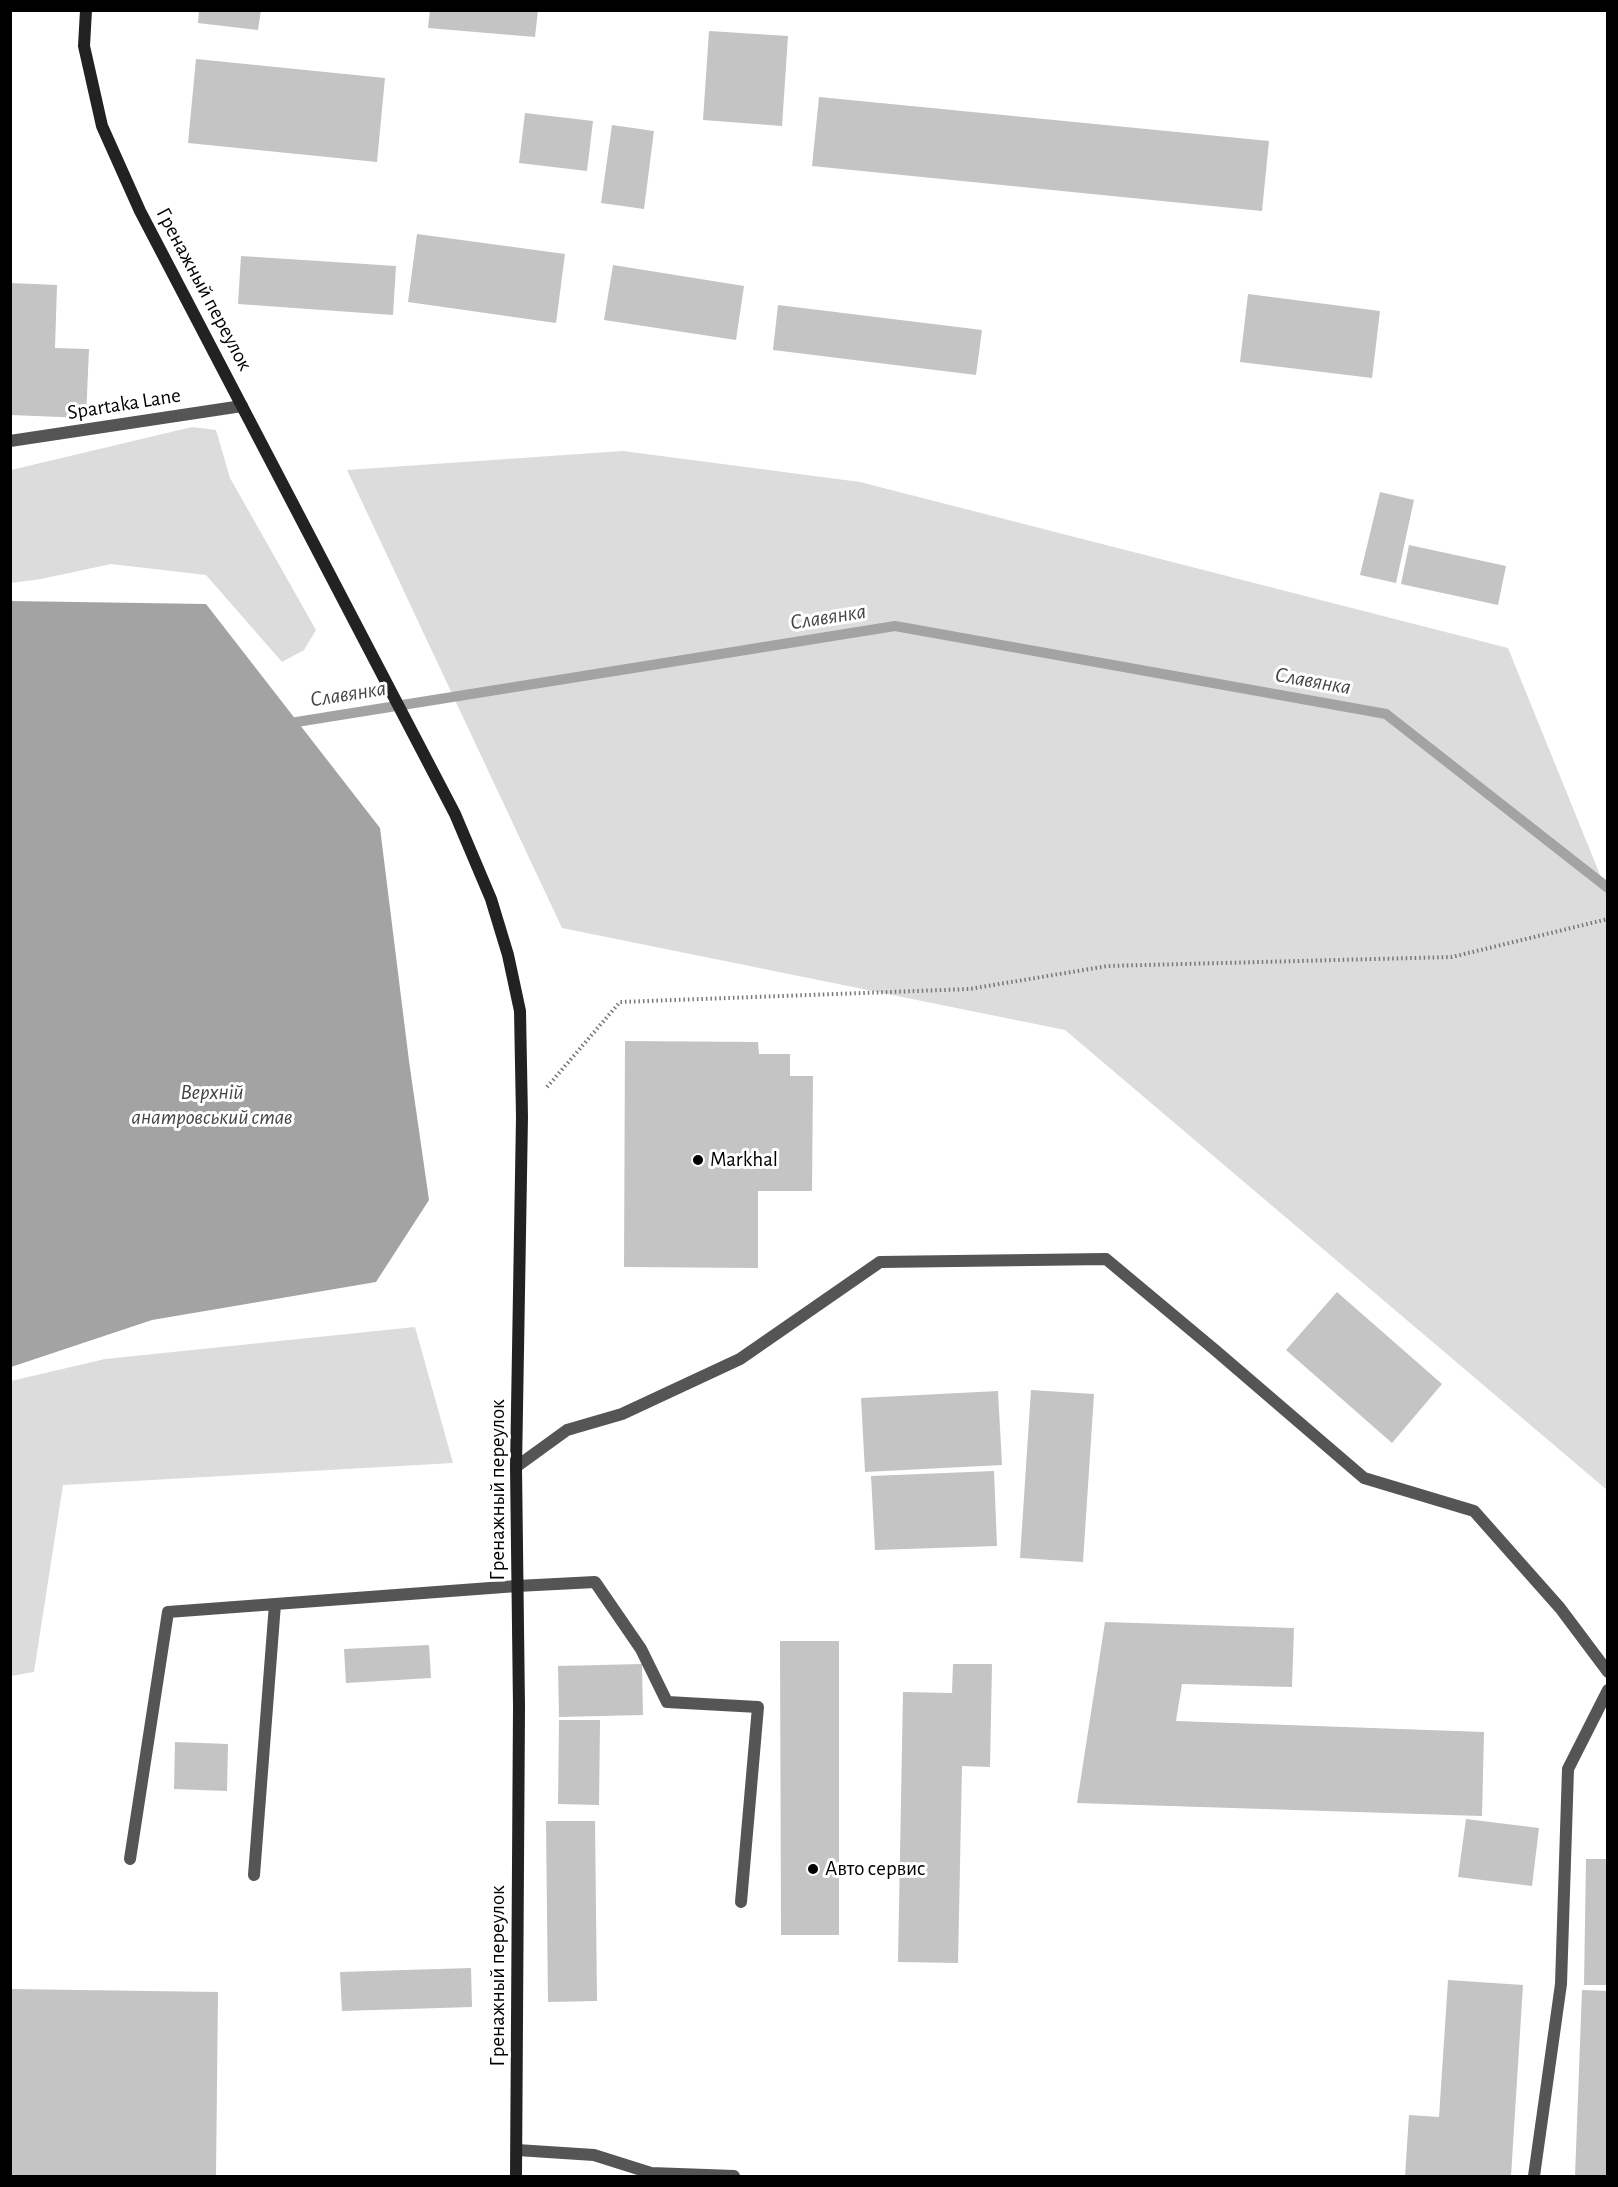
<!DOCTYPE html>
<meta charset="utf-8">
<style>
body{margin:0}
#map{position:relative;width:1618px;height:2187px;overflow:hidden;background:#fff;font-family:"Alegreya Sans",sans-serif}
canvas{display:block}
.frame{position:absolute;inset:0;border:12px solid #000;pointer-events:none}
</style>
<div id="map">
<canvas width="1618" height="2187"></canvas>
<div class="frame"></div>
</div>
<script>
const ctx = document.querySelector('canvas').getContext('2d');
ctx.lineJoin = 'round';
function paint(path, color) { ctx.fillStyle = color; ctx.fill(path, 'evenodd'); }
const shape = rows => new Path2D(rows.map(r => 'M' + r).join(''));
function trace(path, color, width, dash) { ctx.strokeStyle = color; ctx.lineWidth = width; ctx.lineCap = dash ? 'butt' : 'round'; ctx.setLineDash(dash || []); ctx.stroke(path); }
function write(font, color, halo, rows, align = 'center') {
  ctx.font = font + ' "Alegreya Sans",sans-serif'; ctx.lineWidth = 6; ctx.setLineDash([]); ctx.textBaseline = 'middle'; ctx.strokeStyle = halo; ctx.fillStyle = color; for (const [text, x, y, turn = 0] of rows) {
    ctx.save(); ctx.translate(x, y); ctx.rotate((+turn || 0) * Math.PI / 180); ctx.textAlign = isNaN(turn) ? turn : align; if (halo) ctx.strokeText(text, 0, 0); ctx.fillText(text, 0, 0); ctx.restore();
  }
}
const green = shape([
 [192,427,216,430,230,478,316,630,304,650,282,662,206,575,111,564,41,579,11,583,11,470],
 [623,451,860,482,1508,648,1607,892,1607,1490,1065,1030,562,928,347,470],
 [415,1327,453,1463,63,1485,34,1672,11,1676,11,1381,105,1359]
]);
const water = shape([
 [11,601,206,604,380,828,409,1061,429,1200,376,1282,152,1320,11,1367]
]);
const stream = shape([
 [284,724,895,626,1386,714,1608,888]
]);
const building = shape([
 [199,10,261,10,258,30,198,23],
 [430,10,538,10,535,37,428,28],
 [709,31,788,36,782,126,703,120],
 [196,59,385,78,377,162,188,143],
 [819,97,1269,141,1262,211,812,166],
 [525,113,593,121,587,171,519,163],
 [612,125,654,131,644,209,601,203],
 [417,234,565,254,556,323,408,302],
 [241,256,396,266,393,315,238,304],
 [613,265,744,286,736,340,604,320],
 [10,283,57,285,55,348,89,349,86,418,10,415],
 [1248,294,1380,311,1372,378,1240,362],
 [778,305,982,330,976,375,773,350],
 [1380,492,1414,500,1396,583,1360,575],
 [1409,545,1506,566,1498,605,1401,584],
 [625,1041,758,1042,759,1054,790,1054,790,1076,813,1076,812,1191,758,1191,758,1268,624,1267],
 [1337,1292,1442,1384,1392,1443,1286,1350],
 [1031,1390,1094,1394,1083,1562,1020,1558],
 [998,1391,1002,1465,865,1472,861,1398],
 [994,1471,997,1546,875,1550,871,1476],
 [1105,1622,1294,1628,1292,1687,1182,1684,1176,1721,1484,1732,1482,1816,1077,1803],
 [780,1641,839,1641,839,1935,781,1935],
 [429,1645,431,1678,346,1683,344,1649],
 [642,1664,643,1715,559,1717,558,1666],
 [953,1664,992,1664,990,1767,962,1766,958,1963,898,1962,903,1692,952,1693],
 [559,1720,600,1720,599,1805,558,1804],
 [175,1742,228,1744,227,1791,174,1789],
 [1466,1819,1539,1828,1532,1886,1458,1877],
 [546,1821,595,1821,597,2001,548,2002],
 [1586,1859,1608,1859,1608,1985,1584,1985],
 [471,1968,472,2007,342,2011,340,1972],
 [1448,1980,1523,1985,1511,2176,1405,2176,1409,2115,1439,2117],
 [10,1989,218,1992,216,2176,10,2176],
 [1582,1990,1608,1991,1608,2176,1575,2176]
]);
const path = shape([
 [547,1087,620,1002,970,989,1107,966,1452,957,1608,919]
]);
const lane = shape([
 [10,441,242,406],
 [516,1467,567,1430,622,1414,740,1359,880,1262,1106,1259,1215,1350,1364,1478,1474,1511,1560,1608,1608,1672],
 [130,1859,168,1612,517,1586,595,1582,641,1649,667,1702,758,1707,741,1902],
 [254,1875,275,1604],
 [517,2150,594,2155,651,2173,734,2176],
 [1534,2176,1561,1984,1568,1769,1608,1690]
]);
const secondary = shape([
 [86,10,84,46,102,126,140,211,455,814,491,899,508,955,520,1011,522,1117,516,1467,519,1707,516,2176]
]);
const markers = [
 [698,1160,6,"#000"],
 [813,1869,6,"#000"]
];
const streetNames = [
 ["Гренажный переулок",204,289,62],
 ["Spartaka Lane",124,404,-9],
 ["Гренажный переулок",498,1490,-90],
 ["Гренажный переулок",498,1976,-90]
];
const poiNames = [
 ["Markhal",710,1160],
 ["Авто сервис",825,1869]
];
const waterNames = [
 ["Славянка",828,617,-9],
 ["Славянка",1313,681,10],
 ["Славянка",348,694,-9],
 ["Верхній",212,1092],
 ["анатровський став",212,1117]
];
paint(green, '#dcdcdc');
paint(water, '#a3a3a3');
trace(stream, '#a3a3a3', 10);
paint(building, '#c4c4c4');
trace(path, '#777', 4, [1.5, 3]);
trace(lane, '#555', 12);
trace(secondary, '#222', 12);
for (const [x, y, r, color] of markers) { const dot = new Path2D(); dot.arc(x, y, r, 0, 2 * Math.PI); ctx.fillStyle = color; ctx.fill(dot); trace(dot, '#fff', 2); }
write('21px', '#000', '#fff', streetNames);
write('21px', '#000', '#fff', poiNames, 'left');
write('italic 22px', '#444', '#fff', waterNames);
</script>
